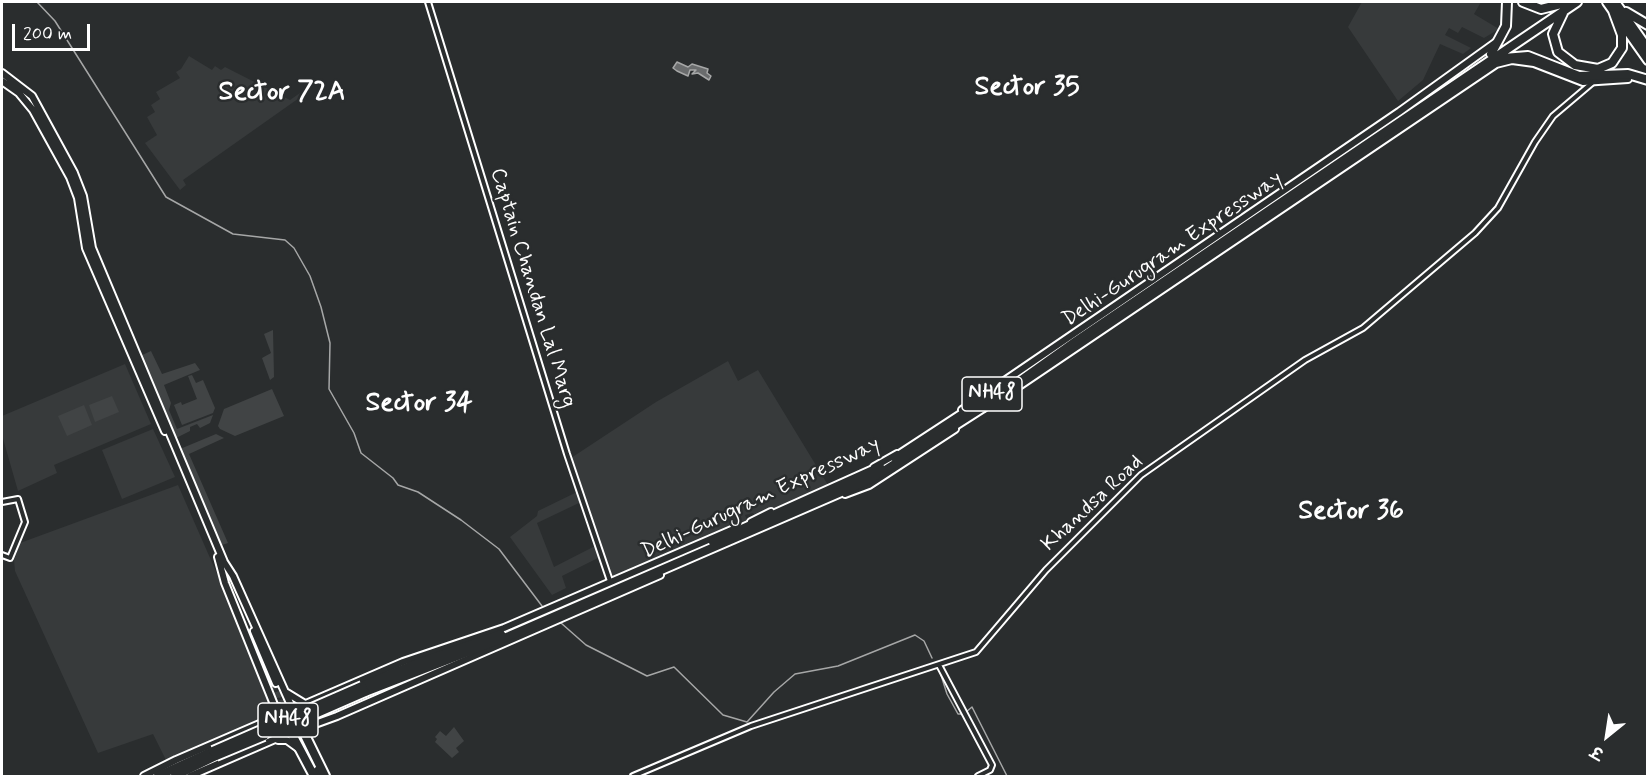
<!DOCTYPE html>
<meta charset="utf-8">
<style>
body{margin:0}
#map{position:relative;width:1649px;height:778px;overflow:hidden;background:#2a2d2e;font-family:Mynerve,"Playpen Sans Deva",sans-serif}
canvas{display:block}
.frame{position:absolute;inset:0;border:3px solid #fff;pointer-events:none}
.north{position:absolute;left:1577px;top:706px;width:60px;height:60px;-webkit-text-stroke:4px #2a2d2e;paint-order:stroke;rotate:210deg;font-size:16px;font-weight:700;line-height:24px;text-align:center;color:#fff}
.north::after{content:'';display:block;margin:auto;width:21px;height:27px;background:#fff;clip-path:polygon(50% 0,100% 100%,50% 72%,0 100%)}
.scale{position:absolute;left:12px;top:24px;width:78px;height:27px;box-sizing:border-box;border:3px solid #fff;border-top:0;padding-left:8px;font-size:18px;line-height:21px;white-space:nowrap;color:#fff;-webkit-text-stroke:4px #2a2d2e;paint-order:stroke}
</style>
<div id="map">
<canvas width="1649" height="778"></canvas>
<div class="frame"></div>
<div class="north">उ</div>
<div class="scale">200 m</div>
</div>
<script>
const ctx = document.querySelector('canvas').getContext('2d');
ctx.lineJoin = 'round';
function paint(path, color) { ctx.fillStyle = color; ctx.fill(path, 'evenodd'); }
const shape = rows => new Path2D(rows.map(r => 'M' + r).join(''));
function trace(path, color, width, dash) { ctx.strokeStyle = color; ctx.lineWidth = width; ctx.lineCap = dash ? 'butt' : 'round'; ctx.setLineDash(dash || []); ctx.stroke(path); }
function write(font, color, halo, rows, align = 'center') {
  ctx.font = font + ' Mynerve,sans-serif'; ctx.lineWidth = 5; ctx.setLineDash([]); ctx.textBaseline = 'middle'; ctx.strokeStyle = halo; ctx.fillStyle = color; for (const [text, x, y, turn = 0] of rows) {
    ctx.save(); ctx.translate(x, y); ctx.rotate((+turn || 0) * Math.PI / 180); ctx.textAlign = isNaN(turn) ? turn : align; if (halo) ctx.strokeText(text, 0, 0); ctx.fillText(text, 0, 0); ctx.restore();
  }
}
const built = shape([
 [1362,2,1481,2,1474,14,1499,29,1484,38,1462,27,1458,33,1449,28,1445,35,1471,48,1463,54,1440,44,1423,80,1398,101,1348,27],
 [189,56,212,70,215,66,221,70,225,67,290,100,300,93,302,96,183,180,186,185,180,190,145,143,157,135,147,117,155,112,151,105,160,99,156,92,180,78,176,72,181,69],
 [728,361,738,381,758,370,828,485,755,516,753,513,745,515,747,520,612,578,571,458,656,402],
 [125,364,151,424,54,465,57,473,18,491,2,435,2,416],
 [153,429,175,477,122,499,102,450],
 [178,485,275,706,274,712,271,716,166,760,153,734,98,753,15,571,14,560,20,543],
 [577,492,581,502,537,523,554,567,595,546,600,557,562,576,566,588,552,595,510,537,537,516,538,511]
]);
const green = shape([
 [273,330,274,377,270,380,262,358,271,353,264,334],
 [151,351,162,374,195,363,200,370,164,385,171,403,169,410,177,429,213,415,210,423,200,428,197,424,190,427,190,431,176,438,140,356],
 [192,375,196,383,203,380,215,408,213,413,182,425,174,405,181,402,182,405,197,399,188,376],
 [272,389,284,416,235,436,220,429,218,426,224,409],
 [112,396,119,412,95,422,89,405],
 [84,405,92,425,67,436,58,416],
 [216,434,224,438,189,454,228,543,222,545,180,449],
 [454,727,464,741,456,748,459,752,452,758,435,742,437,739,435,737,440,731,446,736]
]);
const water = shape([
 [677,62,688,67,692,64,708,69,707,73,711,76,709,80,698,73,692,74,696,70,690,70,688,76,677,71,673,68,677,62]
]);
const stream = shape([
 [37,2,55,21,166,197,233,234,285,240,294,248,310,276,321,307,330,343,329,389,354,433,361,453,393,478,398,485,418,492,461,520,499,549,542,606],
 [561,623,586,645,647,676,674,667,723,715,747,722,774,692,795,674,838,666,915,635,924,641,932,658],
 [941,675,947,694,958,714,962,714],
 [966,712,972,707,1007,776]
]);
const majorTunnel = shape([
 [276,683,290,715],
 [272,684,287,718],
 [295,727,317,770]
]);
const minor = shape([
 [428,2,567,454,610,581],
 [2,502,18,499,25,522,10,558,2,555],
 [939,665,992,765,990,770,978,776],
 [633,776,751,726,976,652,1046,570,1141,475,1305,360,1363,328,1475,233,1498,208,1535,142,1553,116,1592,83]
]);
const major = shape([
 [2,73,32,96,74,173,83,196,92,248,224,562,233,576,294,712],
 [2,81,19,93,33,110,70,177,78,198,86,248,165,431],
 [1016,388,1496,64,1512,60,1534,63,1583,82,1628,79],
 [962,410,1399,112,1495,43],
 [874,467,897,454],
 [845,494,869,485,955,429],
 [751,522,771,512],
 [218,557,225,583,277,712],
 [254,631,276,683],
 [287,693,305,704],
 [278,740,287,740,298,748],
 [317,770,320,776],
 [144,776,176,760,403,662,504,628,736,528],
 [190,776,282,736,337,716,660,575]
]);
const highway = shape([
 [1523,2,1541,9,1565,3],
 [1607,2,1648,60],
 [1615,2,1648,49],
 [1626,12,1648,25],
 [1563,13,1553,34,1558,52,1575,65,1598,69,1612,63,1622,48,1622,35,1612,8],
 [1491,54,1506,26,1507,2],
 [1492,59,1528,56,1579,76,1628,74,1648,80],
 [895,458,993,394],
 [713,542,880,467],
 [362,686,420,662,501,634],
 [365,692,509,636,871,479,982,408,1076,341,1577,2],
 [278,708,314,776],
 [302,729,325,776],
 [158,776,213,751],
 [175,776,216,756]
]);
const highwayBridge = shape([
 [278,730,365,692],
 [213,751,362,686],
 [216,756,264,736]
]);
const shields = [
 [992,394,60],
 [288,720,60]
];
const shieldNames = [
 ["NH48",992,394],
 ["NH48",288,720]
];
const streetNames = [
 ["Delhi-Gurugram Expressway",1173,250,-34],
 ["Captain Chandan Lal Marg",532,288,73],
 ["Delhi-Gurugram Expressway",761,499,-25],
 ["Khandsa Road",1093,504,-43]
];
const districtNames = [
 ["Sector 35",1027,88],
 ["Sector 72A",282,93],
 ["Sector 34",419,404],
 ["Sector 36",1351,512]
];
paint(built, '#373a3b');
paint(green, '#414445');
paint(water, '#6a6c6d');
trace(water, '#a6a7a7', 1.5);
trace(stream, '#a6a7a7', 1.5);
trace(majorTunnel, '#3f4243', 6, [6, 3]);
trace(minor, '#fff', 8);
trace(major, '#fff', 10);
trace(highway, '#fff', 12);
trace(minor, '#2a2d2e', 4);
trace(major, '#2a2d2e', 6);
trace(highway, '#2a2d2e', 8);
trace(highwayBridge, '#fff', 12, []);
trace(highwayBridge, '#2a2d2e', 8);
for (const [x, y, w] of shields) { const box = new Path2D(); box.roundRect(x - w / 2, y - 17, w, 34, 4.5); ctx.fillStyle = '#2a2d2e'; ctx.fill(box); trace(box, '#fff', 1.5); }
write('bold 20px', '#fff', null, shieldNames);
write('21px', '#fff', '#2a2d2e', streetNames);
write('bold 27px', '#fff', '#2a2d2e', districtNames);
</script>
